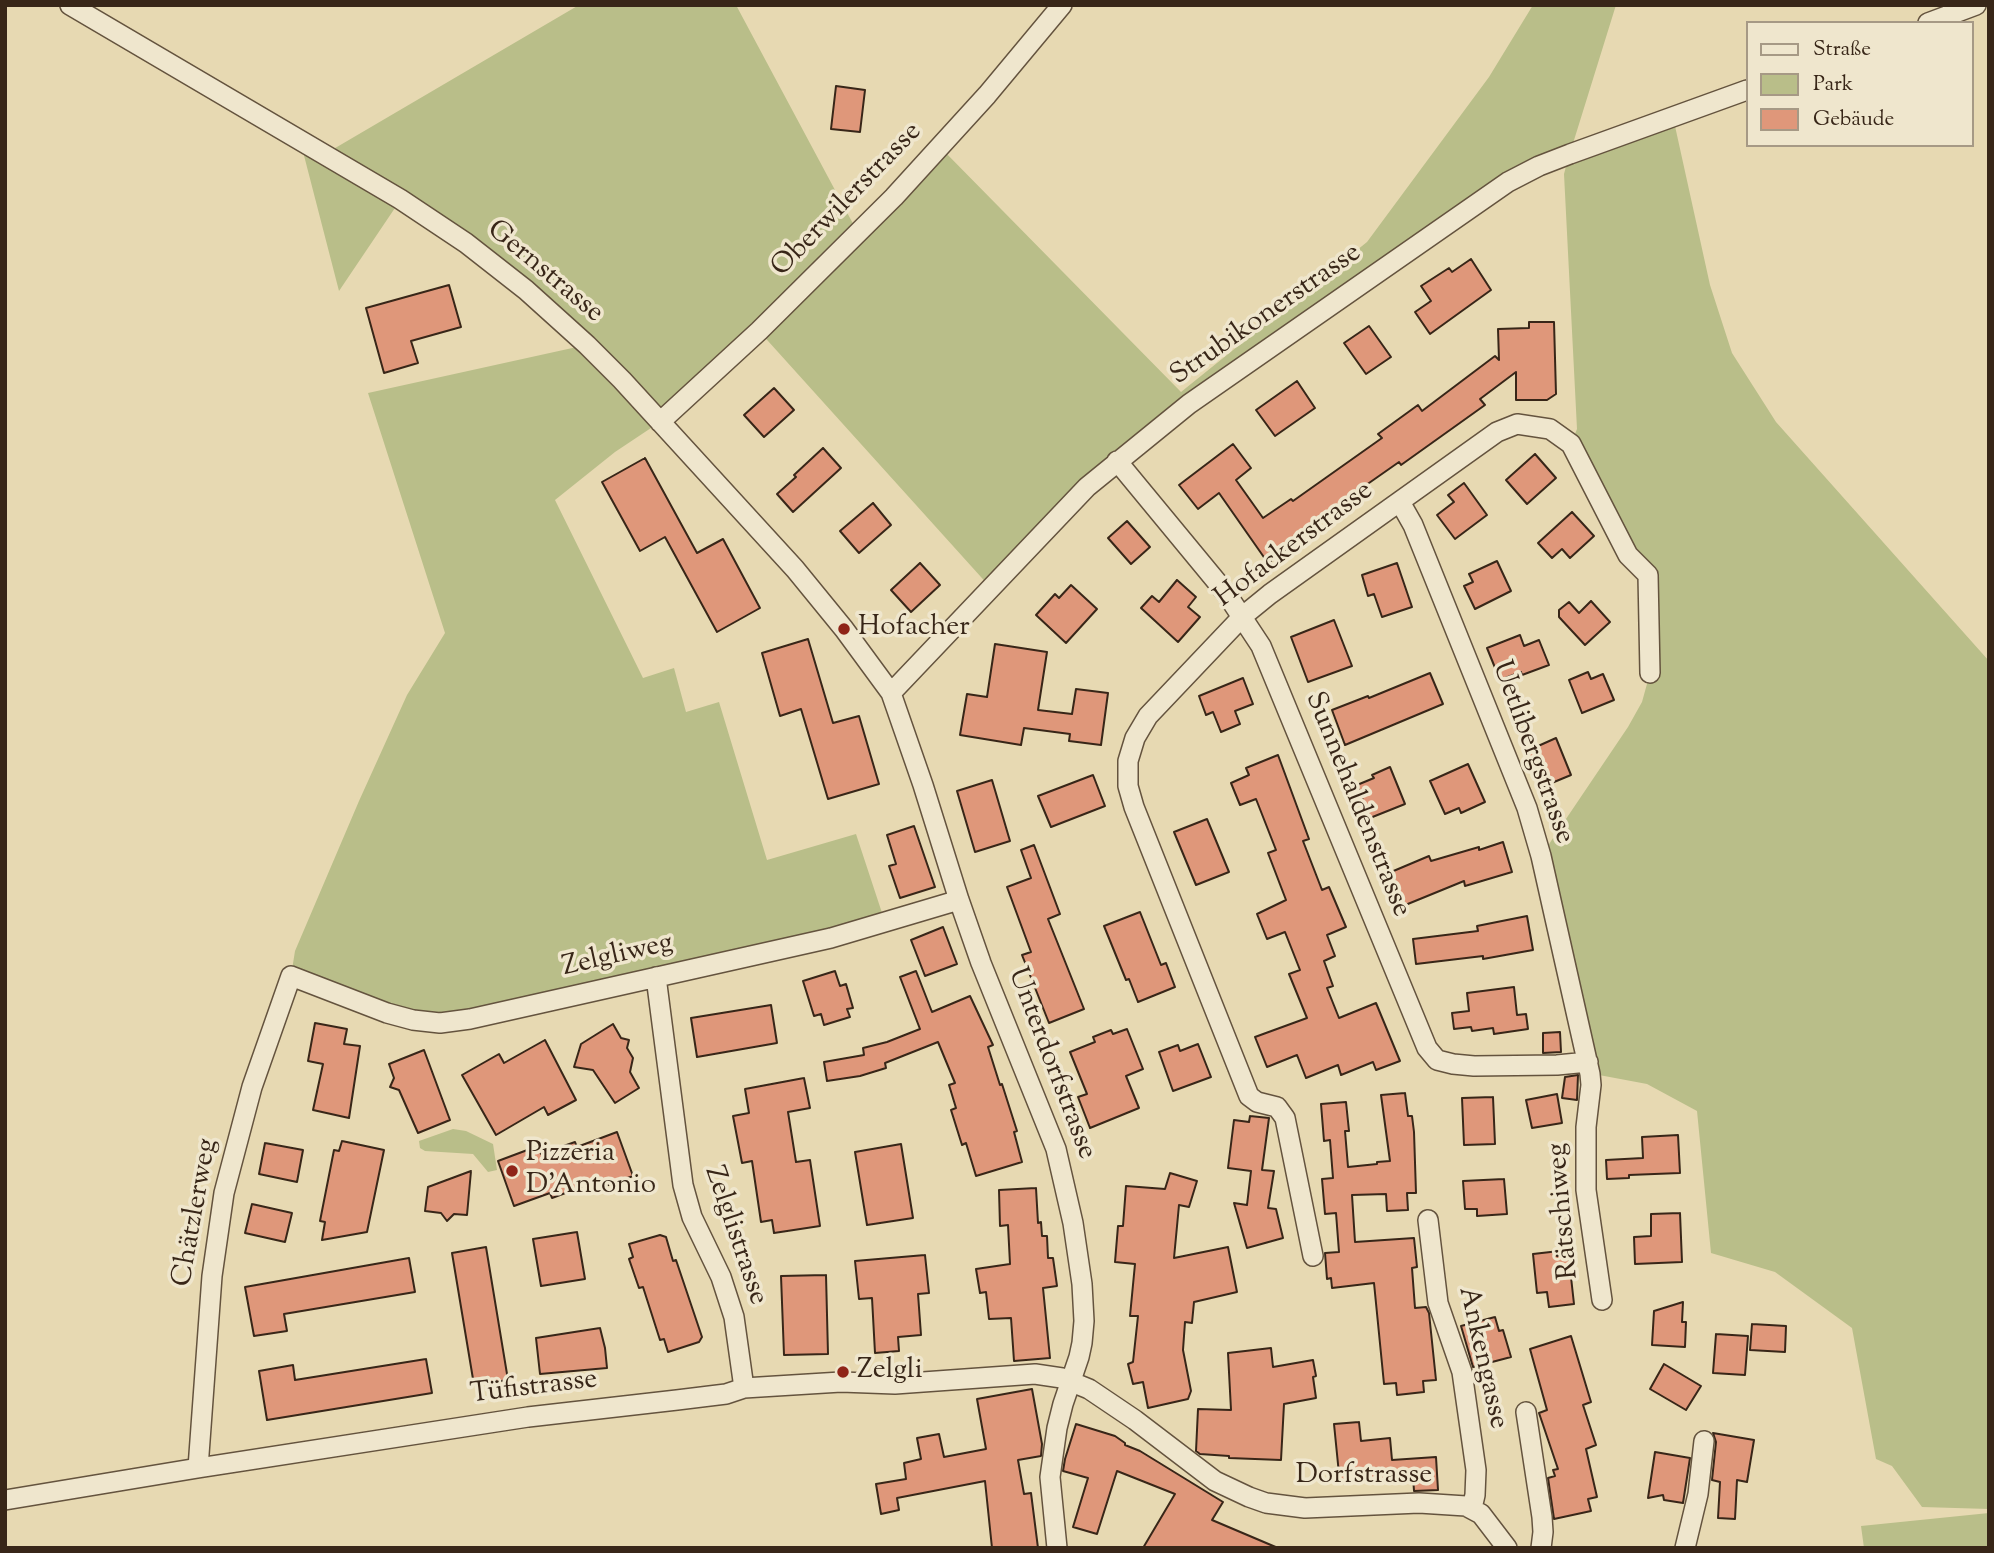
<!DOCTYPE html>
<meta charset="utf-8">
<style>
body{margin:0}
#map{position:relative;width:1994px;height:1553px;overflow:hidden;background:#e7d9b2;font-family:"Sorts Mill Goudy",serif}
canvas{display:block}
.frame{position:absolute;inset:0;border:7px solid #382618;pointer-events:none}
.legend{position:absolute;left:1746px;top:21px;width:228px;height:126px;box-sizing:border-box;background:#efe6cd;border:2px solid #a69985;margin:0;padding:9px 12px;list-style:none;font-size:21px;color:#382618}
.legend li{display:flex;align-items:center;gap:14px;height:35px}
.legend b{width:35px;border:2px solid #a69985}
</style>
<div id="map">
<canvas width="1994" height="1553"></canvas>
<div class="frame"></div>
<ul class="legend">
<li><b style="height:9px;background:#efe6cd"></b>Straße</li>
<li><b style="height:19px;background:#b9be89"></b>Park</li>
<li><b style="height:19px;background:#df977a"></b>Gebäude</li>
</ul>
</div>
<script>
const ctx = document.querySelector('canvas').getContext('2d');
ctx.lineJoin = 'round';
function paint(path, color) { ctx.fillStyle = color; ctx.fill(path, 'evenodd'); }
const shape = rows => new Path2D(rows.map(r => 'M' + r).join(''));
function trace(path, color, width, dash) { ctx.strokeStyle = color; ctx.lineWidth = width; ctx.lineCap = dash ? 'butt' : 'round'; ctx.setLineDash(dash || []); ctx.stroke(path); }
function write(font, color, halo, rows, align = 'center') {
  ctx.font = font + ' "Sorts Mill Goudy",serif'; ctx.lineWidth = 7; ctx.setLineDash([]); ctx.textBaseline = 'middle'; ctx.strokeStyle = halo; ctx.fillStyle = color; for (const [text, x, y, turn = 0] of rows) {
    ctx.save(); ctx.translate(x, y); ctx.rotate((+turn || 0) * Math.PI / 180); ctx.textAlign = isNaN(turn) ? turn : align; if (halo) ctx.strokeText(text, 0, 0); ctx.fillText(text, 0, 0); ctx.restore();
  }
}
const green = shape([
 [579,5,736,5,858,233,940,147,1181,392,1367,242,1489,77,1533,5,1616,5,1570,153,1673,117,1710,285,1732,353,1776,422,1989,661,1989,1509,1922,1507,1892,1466,1876,1459,1852,1328,1775,1272,1711,1253,1697,1111,1647,1084,1599,1075,1541,856,1628,727,1642,702,1650,673,1648,575,1571,444,1577,429,1564,174,1569,155,1539,166,1189,404,990,587,759,331,660,422,615,452,555,500,643,678,674,668,686,712,719,702,767,860,856,834,885,922,440,1023,291,976,295,951,359,801,407,695,445,633,368,393,586,345,401,199,339,291,300,140,325,154],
 [453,1129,466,1131,493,1144,497,1170,488,1172,473,1154,425,1151,420,1148,419,1141],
 [1989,1513,1989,1548,1864,1548,1861,1526]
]);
const building = shape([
 [836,86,865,90,860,132,831,129,836,86],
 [1471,259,1491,290,1430,334,1415,312,1431,301,1421,286,1449,268,1452,272,1471,259],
 [449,285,461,327,411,341,418,363,384,373,366,308,449,285],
 [1529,322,1554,322,1556,394,1547,400,1516,400,1516,372,1480,399,1485,405,1401,465,1399,462,1309,525,1311,528,1294,539,1297,543,1268,563,1219,493,1198,509,1179,485,1233,444,1251,468,1236,480,1263,518,1291,499,1293,501,1382,438,1378,434,1418,405,1422,411,1495,356,1499,360,1498,329,1529,328,1529,322],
 [1369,326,1391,357,1366,374,1344,343,1369,326],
 [1297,381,1315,408,1275,436,1256,410,1297,381],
 [774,388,794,410,764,437,744,415,774,388],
 [823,448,841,468,793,512,777,494,796,477,794,475,823,448],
 [1535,454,1556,478,1527,504,1506,480,1535,454],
 [645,458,697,553,723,539,760,608,717,632,665,537,640,551,602,482,645,458],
 [1464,483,1487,515,1455,539,1437,515,1454,502,1448,495,1464,483],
 [873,503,891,525,859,553,840,531,873,503],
 [1572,512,1594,536,1570,558,1562,549,1552,558,1538,543,1572,512],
 [1127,521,1150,547,1131,564,1108,538,1127,521],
 [1497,561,1511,591,1475,609,1464,586,1473,582,1469,574,1497,561],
 [920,563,940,585,911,612,891,590,920,563],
 [1397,563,1412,607,1382,617,1374,594,1368,596,1362,575,1397,563],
 [1177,580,1196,597,1188,607,1200,617,1178,642,1141,608,1152,596,1159,602,1177,580],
 [1071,585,1097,609,1066,643,1036,615,1055,594,1059,598,1071,585],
 [1591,601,1610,622,1585,645,1559,617,1559,610,1569,602,1579,613,1591,601],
 [1334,620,1352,666,1308,682,1291,637,1334,620],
 [1520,635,1524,646,1539,640,1549,665,1522,675,1521,672,1500,680,1487,648,1520,635],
 [808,639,833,723,859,716,879,784,828,799,801,709,780,716,762,653,808,639],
 [995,644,1047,652,1038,710,1072,714,1076,689,1108,693,1101,745,1069,741,1070,734,1024,728,1021,745,960,735,967,694,987,697,995,644],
 [1588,672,1591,679,1603,674,1614,700,1582,713,1569,680,1588,672],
 [1430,673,1443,704,1345,745,1332,710,1368,696,1369,698,1430,673],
 [1243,678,1253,704,1235,711,1240,724,1221,732,1213,712,1206,715,1199,696,1243,678],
 [1556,738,1571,775,1542,787,1527,751,1556,738],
 [1278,755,1309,839,1303,841,1322,890,1329,887,1346,927,1327,935,1335,956,1324,961,1333,986,1327,988,1339,1018,1376,1003,1400,1061,1376,1070,1373,1062,1341,1075,1338,1065,1306,1078,1297,1055,1267,1067,1255,1037,1307,1018,1289,974,1300,970,1285,932,1267,939,1257,914,1286,900,1268,853,1276,850,1256,799,1240,805,1231,783,1249,775,1246,768,1278,755],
 [1468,764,1485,802,1461,813,1459,808,1445,814,1430,781,1468,764],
 [1390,767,1405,804,1370,818,1357,785,1374,778,1372,775,1390,767],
 [1093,775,1105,806,1051,827,1038,796,1093,775],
 [992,780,1010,841,975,852,957,791,992,780],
 [1207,819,1229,872,1196,885,1174,832,1207,819],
 [914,826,935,887,900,898,889,866,896,864,887,835,914,826],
 [1503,842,1512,872,1465,886,1464,881,1398,908,1384,875,1429,856,1431,861,1479,847,1479,850,1503,842],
 [1034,845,1060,914,1048,919,1084,1009,1049,1023,1022,955,1031,952,1007,887,1031,878,1021,850,1034,845],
 [1140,912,1161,965,1166,963,1175,987,1138,1002,1129,979,1126,980,1104,926,1140,912],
 [1527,916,1533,950,1483,959,1483,956,1416,964,1413,939,1478,931,1477,926,1527,916],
 [943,927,957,964,925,976,911,940,943,927],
 [835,971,840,986,846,984,853,1008,847,1009,850,1017,824,1025,821,1014,814,1016,803,981,835,971],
 [916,971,932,1012,970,996,993,1045,988,1047,1000,1085,1002,1084,1017,1131,1014,1132,1022,1162,976,1176,966,1143,962,1145,951,1110,956,1108,949,1085,955,1083,938,1042,885,1063,886,1068,860,1076,827,1081,824,1062,864,1055,863,1048,887,1042,920,1029,900,977,916,971],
 [1514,987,1517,1015,1526,1014,1528,1029,1494,1034,1493,1028,1472,1031,1471,1027,1454,1029,1452,1013,1469,1011,1467,993,1514,987],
 [771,1005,777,1043,697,1057,691,1018,771,1005],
 [315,1023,347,1029,344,1044,360,1046,349,1118,313,1110,323,1064,308,1061,315,1023],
 [613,1024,621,1038,629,1040,627,1048,633,1058,630,1072,639,1088,615,1103,593,1070,574,1067,581,1044,613,1024],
 [1127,1029,1143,1069,1126,1076,1139,1108,1090,1128,1078,1097,1087,1094,1070,1052,1095,1042,1093,1037,1111,1030,1113,1034,1127,1029],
 [1560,1032,1561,1052,1543,1053,1543,1033,1560,1032],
 [545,1040,576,1100,548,1115,544,1107,496,1135,462,1075,499,1054,504,1063,545,1040],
 [1198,1044,1211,1077,1173,1091,1159,1052,1178,1045,1180,1051,1198,1044],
 [424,1050,450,1120,418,1133,399,1090,390,1087,394,1078,389,1064,424,1050],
 [1578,1075,1577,1100,1562,1098,1565,1077,1578,1075],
 [804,1078,810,1108,788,1112,796,1162,810,1160,820,1226,774,1233,772,1220,761,1222,752,1161,742,1163,733,1116,749,1113,745,1089,804,1078],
 [1405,1093,1408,1116,1412,1116,1414,1132,1416,1193,1407,1193,1408,1210,1387,1211,1386,1194,1352,1195,1355,1242,1414,1238,1417,1267,1412,1268,1415,1308,1426,1307,1429,1313,1436,1380,1423,1381,1424,1392,1397,1395,1396,1383,1384,1384,1374,1283,1332,1288,1331,1278,1327,1279,1325,1253,1339,1252,1336,1213,1325,1214,1322,1179,1333,1178,1330,1140,1324,1141,1321,1104,1346,1102,1349,1131,1345,1131,1348,1167,1377,1164,1377,1162,1390,1161,1381,1095,1405,1093],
 [1557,1094,1562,1123,1532,1128,1526,1100,1557,1094],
 [1493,1097,1495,1144,1464,1145,1462,1098,1493,1097],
 [1250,1116,1269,1118,1262,1170,1274,1171,1268,1208,1276,1209,1283,1238,1247,1248,1234,1203,1247,1205,1251,1171,1228,1168,1234,1120,1249,1122,1250,1116],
 [617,1132,633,1176,589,1192,587,1185,552,1198,550,1193,514,1206,498,1161,538,1146,541,1154,575,1142,577,1147,617,1132],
 [1678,1135,1680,1173,1629,1175,1629,1178,1607,1179,1606,1160,1643,1158,1642,1137,1678,1135],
 [342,1141,384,1150,367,1232,322,1240,325,1222,320,1221,334,1150,339,1151,342,1141],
 [265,1143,303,1150,297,1182,259,1174,265,1143],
 [901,1144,913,1218,867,1225,855,1152,901,1144],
 [471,1171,467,1215,454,1214,447,1221,441,1213,425,1211,428,1187,471,1171],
 [1170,1173,1197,1181,1189,1207,1179,1205,1174,1258,1228,1247,1237,1292,1194,1302,1192,1323,1185,1322,1183,1350,1191,1391,1188,1399,1148,1408,1143,1382,1133,1384,1128,1364,1133,1362,1138,1316,1130,1316,1135,1264,1115,1262,1118,1226,1123,1226,1126,1186,1165,1189,1170,1173],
 [1504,1179,1507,1214,1477,1216,1477,1209,1465,1209,1463,1181,1504,1179],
 [1036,1188,1038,1223,1041,1222,1042,1236,1047,1236,1048,1258,1053,1258,1057,1286,1043,1288,1050,1358,1014,1361,1011,1318,989,1319,986,1292,980,1293,976,1269,1010,1264,1008,1225,1000,1226,999,1190,1036,1188],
 [252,1204,292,1213,285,1242,245,1233,252,1204],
 [1680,1213,1682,1262,1635,1264,1634,1237,1651,1236,1651,1214,1680,1213],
 [577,1232,585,1279,541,1286,533,1239,577,1232],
 [660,1235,666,1237,673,1261,676,1260,702,1337,699,1342,668,1352,664,1339,660,1340,643,1287,639,1288,629,1259,633,1257,629,1244,660,1235],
 [486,1247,508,1380,474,1385,452,1253,486,1247],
 [1568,1250,1574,1304,1549,1307,1547,1292,1537,1293,1533,1254,1568,1250],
 [925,1255,929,1293,918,1294,921,1335,898,1337,899,1351,875,1353,872,1298,859,1299,855,1261,925,1255],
 [409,1258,415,1292,284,1314,287,1331,254,1336,245,1287,409,1258],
 [826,1275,828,1354,784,1355,781,1276,826,1275],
 [1683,1302,1682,1322,1686,1322,1685,1347,1652,1345,1654,1311,1683,1302],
 [1495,1317,1499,1331,1503,1330,1511,1357,1473,1367,1461,1326,1495,1317],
 [1752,1324,1786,1326,1785,1352,1750,1350,1752,1324],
 [600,1328,605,1348,607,1368,540,1374,536,1338,600,1328],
 [1716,1334,1748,1336,1745,1375,1713,1373,1716,1334],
 [1571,1336,1591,1402,1583,1405,1596,1445,1586,1449,1597,1497,1588,1499,1591,1511,1554,1519,1548,1478,1555,1476,1553,1470,1558,1469,1539,1413,1547,1410,1530,1349,1571,1336],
 [1271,1348,1273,1367,1313,1360,1316,1376,1313,1377,1316,1398,1284,1404,1281,1460,1229,1458,1229,1456,1200,1454,1196,1451,1198,1409,1231,1410,1228,1353,1271,1348],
 [426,1359,432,1393,267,1420,259,1371,293,1365,295,1380,426,1359],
 [1664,1364,1701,1386,1686,1410,1650,1389,1664,1364],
 [1032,1389,1042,1444,1041,1456,1018,1460,1024,1494,1031,1493,1038,1548,992,1548,985,1481,897,1498,899,1510,881,1514,876,1484,906,1479,904,1463,921,1459,917,1438,939,1434,944,1457,986,1449,977,1399,1032,1389],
 [1359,1422,1361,1441,1390,1438,1392,1460,1436,1457,1438,1490,1414,1491,1413,1476,1340,1484,1334,1424,1359,1422],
 [1076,1424,1115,1436,1125,1443,1125,1445,1140,1451,1223,1502,1212,1520,1278,1548,1143,1548,1175,1494,1117,1471,1097,1534,1073,1527,1088,1478,1063,1471,1065,1459,1076,1424],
 [1713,1433,1754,1440,1747,1482,1737,1480,1735,1519,1718,1518,1720,1482,1712,1480,1716,1442,1713,1433],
 [1655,1452,1690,1458,1683,1503,1664,1500,1663,1495,1648,1498,1655,1452]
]);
const minor = shape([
 [70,5,400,199,466,243,526,290,587,345,622,380,795,569,844,629,891,693,923,785,959,900,981,963,1056,1149,1073,1223,1082,1284,1084,1321,1082,1343,1079,1357,1063,1404,1057,1428,1050,1477,1057,1548],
 [1928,23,1976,5],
 [660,422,759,331,894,197,987,95,1062,5],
 [1117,461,1226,593,1261,646,1427,1048,1437,1060,1453,1064,1474,1066,1557,1065,1588,1062],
 [1400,502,1413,525,1527,808,1541,856,1590,1074,1591,1085,1586,1127,1586,1190,1602,1300],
 [891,693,1087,487,1189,404,1508,182,1539,166,1570,154,1747,90],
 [656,977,683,1185,692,1217,721,1277,734,1317,744,1388],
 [1428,1220,1438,1303,1462,1372,1476,1470,1475,1495,1472,1508],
 [1313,1256,1285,1118,1277,1107,1257,1102,1249,1096,1134,807,1128,786,1128,761,1135,738,1148,716,1243,616,1270,594,1497,432,1517,424,1550,429,1571,444,1628,555,1648,575,1650,673],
 [1526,1412,1542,1517,1543,1532,1541,1548],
 [198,1468,212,1276,224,1193,252,1087,291,976,387,1013,413,1020,440,1023,470,1019,831,938,959,900],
 [5,1500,198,1468,528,1417,677,1400,726,1394,744,1388,841,1382,895,1384,1035,1374,1062,1378,1089,1389,1135,1420,1215,1481,1249,1497,1266,1503,1305,1508,1419,1503,1466,1506,1481,1514,1507,1548],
 [1685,1548,1698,1494,1704,1441]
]);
const markers = [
 [844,629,7,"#8f2418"],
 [512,1171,7,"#8f2418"],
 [843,1372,7,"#8f2418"]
];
const streetNames = [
 ["Oberwilerstrasse",848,201,-46],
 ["Gernstrasse",544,273,40],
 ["Strubikonerstrasse",1267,316,-35],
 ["Hofackerstrasse",1295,546,-37],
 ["Uetlibergstrasse",1531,753,70],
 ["Sunnehaldenstrasse",1356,805,68],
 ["Zelgliweg",618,957,-13],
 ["Unterdorfstrasse",1050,1064,69],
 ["Rätschiweg",1565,1211,-95],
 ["Chätzlerweg",197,1213,-80],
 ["Zelglistrasse",734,1236,71],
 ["Ankengasse",1481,1358,77],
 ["Tüfistrasse",534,1389,-7],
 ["Dorfstrasse",1364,1477]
];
const poiNames = [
 ["Hofacher",858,629],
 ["Pizzeria",526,1155],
 ["D'Antonio",526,1187],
 ["Zelgli",857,1372]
];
paint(green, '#b9be89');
paint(building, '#df977a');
trace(building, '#382618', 2);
trace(minor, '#64533e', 22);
trace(minor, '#efe6cd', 19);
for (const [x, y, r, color] of markers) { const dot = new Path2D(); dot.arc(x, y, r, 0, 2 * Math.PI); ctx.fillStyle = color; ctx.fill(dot); trace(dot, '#efe6cd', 2.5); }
write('28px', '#382618', '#efe6cd', streetNames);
write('28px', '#382618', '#efe6cd', poiNames, 'left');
</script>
